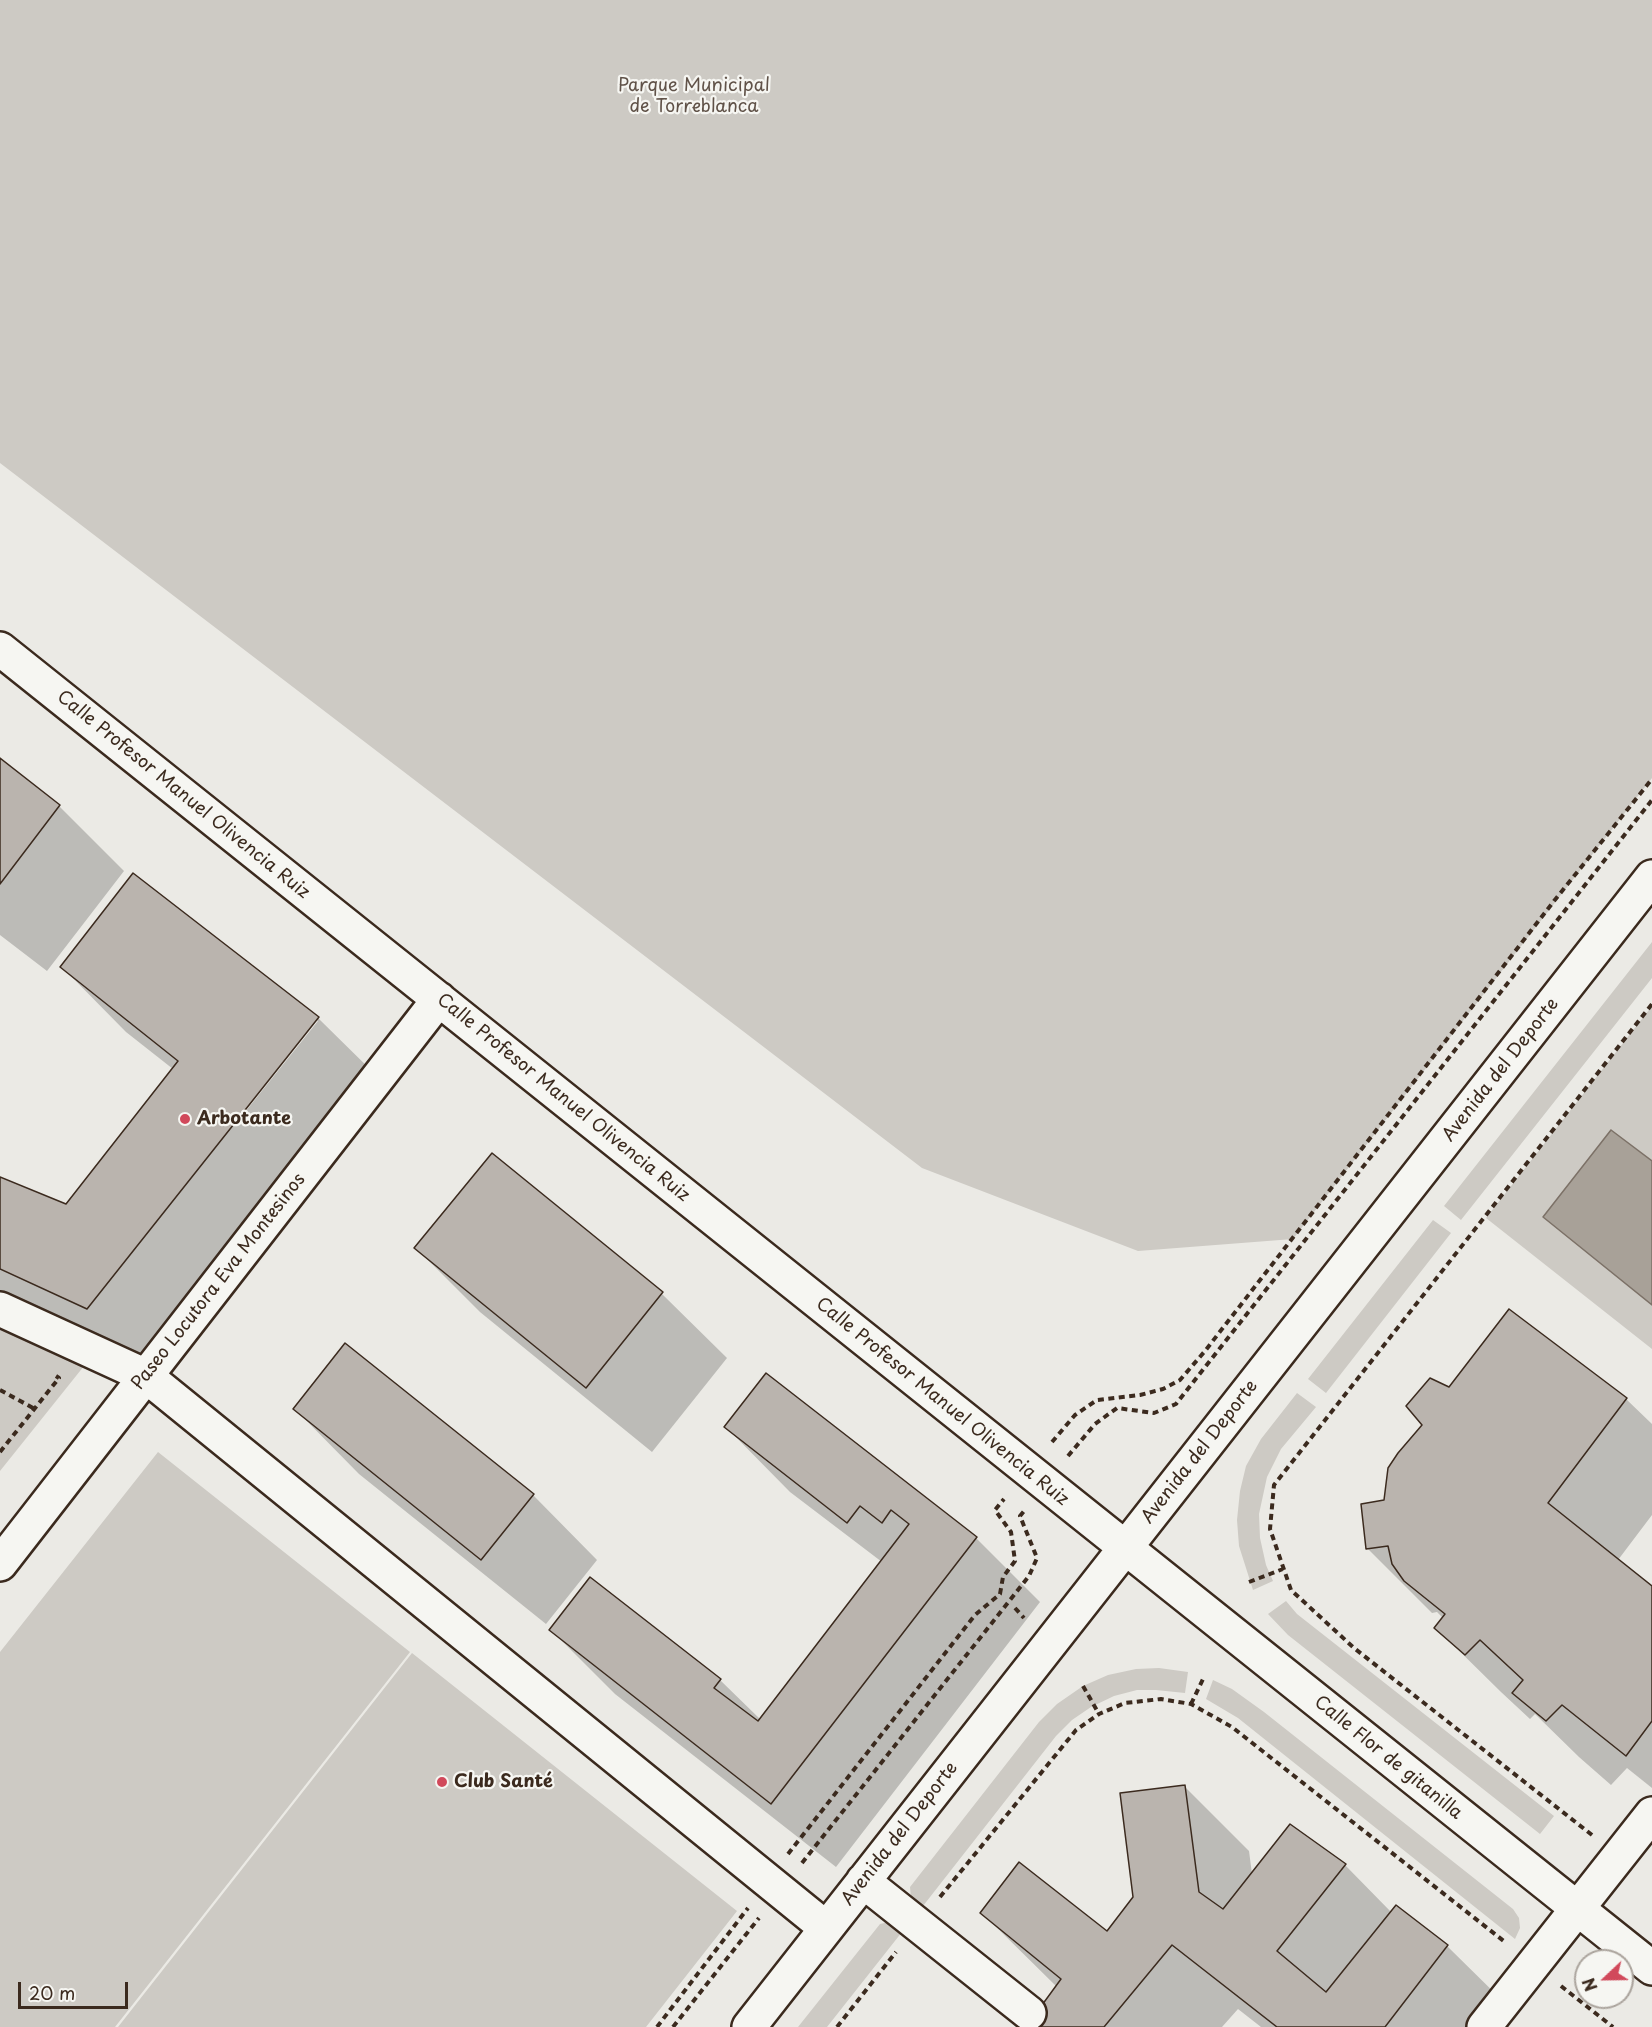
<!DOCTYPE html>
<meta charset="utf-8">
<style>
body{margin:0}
#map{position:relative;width:1652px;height:2027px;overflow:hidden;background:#ebeae5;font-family:"Playpen Sans",sans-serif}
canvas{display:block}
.north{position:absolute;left:1574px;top:1949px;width:60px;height:60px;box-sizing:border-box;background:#f6f6f2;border:2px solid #aba49d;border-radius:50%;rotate:248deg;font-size:16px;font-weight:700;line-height:24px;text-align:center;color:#3b2a1e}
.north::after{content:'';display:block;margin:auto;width:21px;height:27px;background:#d1495b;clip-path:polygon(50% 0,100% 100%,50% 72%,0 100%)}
.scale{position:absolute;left:18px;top:1982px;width:110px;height:27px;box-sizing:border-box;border:3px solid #3b2a1e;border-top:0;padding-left:8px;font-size:18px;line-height:21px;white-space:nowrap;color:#3b2a1e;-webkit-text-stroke:4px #f6f6f2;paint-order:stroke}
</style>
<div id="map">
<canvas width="1652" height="2027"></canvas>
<div class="north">N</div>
<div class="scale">20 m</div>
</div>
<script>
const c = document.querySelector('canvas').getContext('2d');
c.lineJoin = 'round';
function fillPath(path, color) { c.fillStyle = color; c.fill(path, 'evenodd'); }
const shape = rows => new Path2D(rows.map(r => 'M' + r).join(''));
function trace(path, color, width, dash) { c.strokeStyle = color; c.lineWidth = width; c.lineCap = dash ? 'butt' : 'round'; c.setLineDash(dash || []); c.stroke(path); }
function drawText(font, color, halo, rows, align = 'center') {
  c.font = font + ' "Playpen Sans",sans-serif'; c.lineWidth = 4.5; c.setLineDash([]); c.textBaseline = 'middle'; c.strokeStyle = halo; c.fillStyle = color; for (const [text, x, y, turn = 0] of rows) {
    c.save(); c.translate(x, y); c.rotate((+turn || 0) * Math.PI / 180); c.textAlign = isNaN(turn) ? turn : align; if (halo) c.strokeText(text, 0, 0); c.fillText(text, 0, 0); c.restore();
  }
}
const green = shape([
 [0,0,1652,0,1652,778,1293,1239,1138,1251,922,1168,0,463],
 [1652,942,1652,978,1461,1220,1444,1206],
 [1652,1006,1652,1349,1486,1218],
 [1433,1220,1451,1233,1326,1393,1308,1379],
 [0,1328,84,1366,0,1471],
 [1297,1393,1316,1407,1281,1449,1267,1477,1259,1514,1260,1538,1266,1565,1273,1581,1253,1590,1239,1546,1237,1520,1240,1491,1246,1466,1261,1439],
 [158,1452,410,1652,115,2027,0,2027,0,1652],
 [1286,1601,1297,1614,1554,1816,1540,1834,1288,1635,1268,1614],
 [412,1653,737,1911,646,2027,118,2027],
 [1159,1668,1188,1672,1185,1693,1156,1690,1137,1690,1114,1696,1091,1707,1072,1720,1056,1736,923,1906,911,1898,910,1887,1039,1722,1057,1704,1083,1686,1108,1675,1136,1669],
 [1213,1680,1232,1689,1264,1712,1513,1909,1519,1918,1520,1928,1515,1939,1238,1718,1206,1699],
 [889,1922,902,1932,827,2027,798,2027,880,1924]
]);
const water = shape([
 [1611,1130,1652,1161,1652,1305,1543,1217,1611,1130]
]);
const shadow = shape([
 [0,760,59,806,124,871,47,971,0,935],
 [62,967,318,1018,383,1082,152,1373,0,1303,0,1178,66,1206,173,1069,126,1032],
 [315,1019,318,1021,237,1122,235,1120],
 [492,1155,662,1294,727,1358,652,1452,480,1312,416,1248],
 [1509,1311,1626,1399,1652,1424,1652,1515,1618,1560,1652,1587,1652,1788,1627,1768,1611,1785,1579,1757,1535,1714,1530,1719,1501,1692,1436,1628,1443,1618,1437,1612,1432,1613,1367,1548,1385,1502,1424,1425,1449,1389],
 [295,1409,533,1495,597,1560,546,1624,359,1474],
 [726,1427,976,1538,1040,1602,836,1867,615,1694,551,1630,720,1680,761,1720,882,1562,790,1492],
 [1184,1786,1249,1851,1252,1874,1345,1865,1392,1913,1397,1907,1447,1946,1512,2010,1499,2027,1261,2027,1238,2009,1222,2027,1028,2027,1057,1987,982,1913,1108,1933,1135,1898]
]);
const building = shape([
 [0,758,60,805,0,884,0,758],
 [133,873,319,1017,87,1309,0,1269,0,1177,66,1204,178,1061,60,967,133,873],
 [492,1153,663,1292,586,1388,414,1248,492,1153],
 [1509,1309,1627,1398,1548,1503,1652,1586,1652,1721,1626,1756,1562,1705,1546,1721,1512,1693,1523,1680,1480,1640,1465,1655,1434,1628,1445,1614,1404,1581,1392,1564,1388,1546,1366,1549,1361,1504,1384,1500,1388,1468,1398,1453,1422,1425,1406,1406,1430,1378,1449,1387,1509,1309],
 [345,1343,534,1494,481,1560,293,1409,345,1343],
 [766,1373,977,1537,771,1804,549,1630,590,1577,721,1679,714,1688,758,1721,909,1524,891,1510,882,1523,860,1506,847,1523,724,1427,766,1373],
 [1185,1785,1199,1892,1223,1909,1290,1824,1346,1864,1277,1951,1326,1992,1396,1905,1448,1945,1385,2027,1277,2027,1172,1945,1104,2027,1026,2027,1061,1979,980,1913,1019,1862,1107,1931,1133,1897,1120,1793,1185,1785]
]);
const path = shape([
 [0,1390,35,1409],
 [1052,1442,1075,1415,1097,1400,1140,1395,1163,1389,1180,1380,1205,1351,1554,901,1652,779],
 [0,1452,59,1378,56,1376],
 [1068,1456,1095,1424,1117,1408,1154,1413,1176,1404,1652,800],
 [1249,1582,1283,1569],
 [1015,1608,1024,1618],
 [1083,1686,1099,1714],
 [1191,1704,1204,1677],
 [1592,1835,1354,1648,1291,1590,1270,1529,1274,1485,1652,1004],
 [788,1854,975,1615,1000,1594,1003,1577,1015,1561,1011,1532,995,1510,1004,1499],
 [802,1863,1029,1576,1037,1558,1020,1516,1024,1511],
 [940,1897,1076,1730,1099,1714,1125,1703,1161,1699,1191,1704,1232,1727,1505,1942],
 [1561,1986,1613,2027],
 [657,2027,748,1908],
 [673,2027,759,1918],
 [837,2027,896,1952]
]);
const minor = shape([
 [0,649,1652,1968],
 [0,1309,146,1376,826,1928],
 [0,1564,439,999],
 [863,1881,1029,2013],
 [749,2027,1652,877],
 [1484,2027,1652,1814]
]);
const markers = [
 [185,1119,6,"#d1495b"],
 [442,1782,6,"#d1495b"]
];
const parkNames = [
 ["Parque Municipal",694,86],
 ["de Torreblanca",694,107]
];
const streetNames = [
 ["Calle Profesor Manuel Olivencia Ruiz",183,795,39],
 ["Avenida del Deporte",1501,1070,-52],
 ["Calle Profesor Manuel Olivencia Ruiz",563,1098,39],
 ["Paseo Locutora Eva Montesinos",219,1282,-52],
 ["Calle Profesor Manuel Olivencia Ruiz",942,1402,39],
 ["Avenida del Deporte",1200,1452,-52],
 ["Calle Flor de gitanilla",1388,1758,39],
 ["Avenida del Deporte",900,1834,-52]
];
const poiNames = [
 ["Arbotante",197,1119],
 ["Club Santé",454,1782]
];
fillPath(green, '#cdcac4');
fillPath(water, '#a8a198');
trace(water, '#7c7167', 1.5);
fillPath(shadow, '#0003');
fillPath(building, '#bab4ae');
trace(building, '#3b2a1e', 1.5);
trace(minor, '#3b2a1e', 38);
trace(path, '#3b2a1e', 4, [6, 4.5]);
trace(minor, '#f6f6f2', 33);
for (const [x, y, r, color] of markers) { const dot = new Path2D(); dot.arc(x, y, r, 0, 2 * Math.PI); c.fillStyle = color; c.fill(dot); trace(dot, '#f6f6f2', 2); }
drawText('18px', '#605248', '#f6f6f2', parkNames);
drawText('18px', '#3b2a1e', '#f6f6f2', streetNames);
drawText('bold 18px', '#3b2a1e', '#f6f6f2', poiNames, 'left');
</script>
